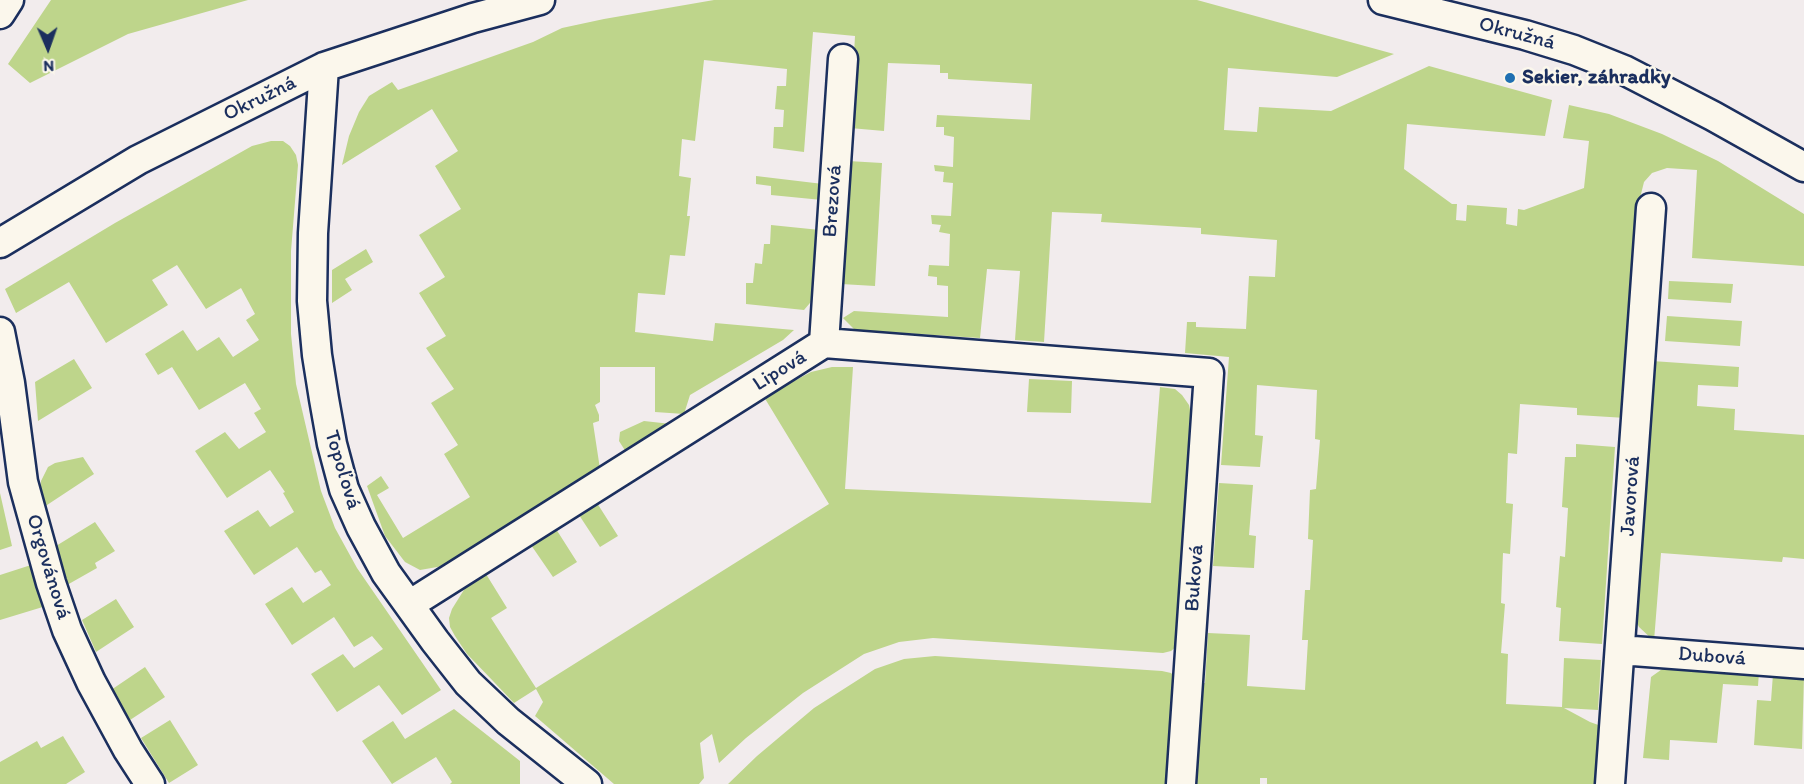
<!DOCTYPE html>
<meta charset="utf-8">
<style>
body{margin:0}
#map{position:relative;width:1804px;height:784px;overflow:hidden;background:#f2eced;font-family:Itim,sans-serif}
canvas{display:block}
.north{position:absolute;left:18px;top:18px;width:60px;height:60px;-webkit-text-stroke:4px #fbf7ec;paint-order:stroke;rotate:178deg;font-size:16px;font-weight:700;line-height:24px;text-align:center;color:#1b2f5e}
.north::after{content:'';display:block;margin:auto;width:21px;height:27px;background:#1b2f5e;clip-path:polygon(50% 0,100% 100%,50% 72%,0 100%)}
</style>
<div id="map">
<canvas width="1804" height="784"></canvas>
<div class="north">N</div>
</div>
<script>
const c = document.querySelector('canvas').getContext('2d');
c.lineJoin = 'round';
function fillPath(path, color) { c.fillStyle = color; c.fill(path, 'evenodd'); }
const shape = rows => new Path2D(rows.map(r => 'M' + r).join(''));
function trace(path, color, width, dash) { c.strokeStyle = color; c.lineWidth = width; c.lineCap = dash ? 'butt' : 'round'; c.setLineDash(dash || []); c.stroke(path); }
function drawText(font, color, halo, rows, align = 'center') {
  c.font = font + ' Itim,sans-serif'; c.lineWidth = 5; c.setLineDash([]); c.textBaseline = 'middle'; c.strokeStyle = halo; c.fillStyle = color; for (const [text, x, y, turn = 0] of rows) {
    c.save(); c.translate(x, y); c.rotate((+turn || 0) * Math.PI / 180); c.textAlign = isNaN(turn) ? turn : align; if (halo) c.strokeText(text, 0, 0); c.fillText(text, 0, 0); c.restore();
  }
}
const green = shape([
 [51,0,248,0,128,34,30,83,8,64],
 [714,0,1197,0,1394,54,1337,77,1228,68,1224,130,1257,132,1259,107,1331,111,1429,66,1552,100,1545,136,1407,124,1404,169,1452,204,1457,204,1456,220,1466,221,1467,205,1507,208,1506,224,1517,226,1518,209,1524,210,1584,188,1589,141,1563,138,1569,105,1609,114,1662,134,1718,161,1804,214,1804,266,1692,258,1697,170,1667,168,1652,173,1644,182,1640,198,1626,418,1577,415,1577,408,1520,404,1517,454,1508,453,1506,503,1513,504,1510,554,1503,553,1501,603,1505,604,1501,653,1508,654,1506,704,1562,707,1564,658,1601,660,1598,710,1564,708,1590,722,1604,727,1600,784,1267,784,1267,778,1260,778,1260,784,1191,784,1198,683,1205,683,1208,633,1250,635,1247,686,1305,690,1308,640,1302,640,1305,590,1310,590,1313,540,1308,539,1310,490,1316,489,1320,440,1315,439,1317,390,1257,385,1255,435,1263,436,1260,467,1221,465,1229,357,1185,353,1187,322,1196,322,1196,327,1246,329,1249,276,1275,277,1277,240,1201,234,1201,228,1101,222,1102,214,1052,212,1044,342,1015,340,1020,271,987,269,980,338,855,330,843,318,854,311,948,317,948,286,937,285,937,277,928,276,929,265,949,266,950,234,939,232,941,225,932,224,931,215,951,216,953,183,943,182,944,172,935,171,934,165,953,167,954,137,944,135,944,127,936,127,937,115,1030,120,1032,84,948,79,948,73,940,73,940,65,888,63,884,131,850,128,855,36,813,32,804,152,773,148,774,127,783,127,784,110,775,109,777,86,786,86,787,69,704,60,695,141,682,139,679,176,691,178,687,216,690,216,685,256,670,255,665,295,638,293,635,332,713,341,715,323,794,330,783,340,690,395,684,414,655,412,655,367,600,367,600,402,595,405,599,415,599,421,593,423,600,469,443,566,420,570,405,562,385,536,367,486,381,476,389,488,377,495,403,538,470,497,444,454,458,445,431,403,454,389,426,348,446,336,419,293,445,277,419,235,461,209,435,166,458,151,432,109,342,165,349,136,359,112,369,96,392,82,398,90,533,42,562,28,604,19],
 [271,141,283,141,290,146,296,155,298,165,291,251,291,334,296,384,321,491,335,528,357,568,441,690,402,715,379,685,337,712,311,674,343,654,354,668,383,649,372,636,354,647,334,617,292,645,265,604,292,587,303,603,331,585,321,570,315,573,297,547,254,575,224,531,258,510,270,527,294,512,283,493,285,492,270,470,227,498,195,451,225,432,239,449,266,432,254,413,261,409,245,383,199,410,172,367,158,375,145,354,183,330,197,351,219,337,233,357,259,340,246,320,255,314,241,288,206,309,177,265,152,280,168,305,106,343,69,282,16,313,5,289,115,223,252,146],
 [848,161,882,163,875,286,841,284],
 [756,176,823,184,822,200,771,195,771,186,756,184],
 [771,225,820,230,815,297,804,310,746,304,746,283,753,283,755,263,762,264,764,244,770,244],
 [366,249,373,262,345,279,352,290,332,303,332,270],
 [1669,281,1733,284,1731,303,1668,299],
 [1667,316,1742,321,1740,346,1665,341],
 [74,359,92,388,38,421,35,382],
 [1652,361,1739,367,1738,387,1698,385,1697,406,1735,409,1734,430,1804,435,1804,559,1783,557,1782,562,1661,553,1654,641,1639,627,1635,619],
 [832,367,853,367,845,489,1151,503,1160,387,1175,389,1182,395,1189,405,1193,423,1177,646,1171,651,1163,653,933,638,899,642,864,654,803,693,746,738,719,763,712,734,700,743,704,778,699,784,614,784,535,716,543,702,536,689,514,703,493,681,467,654,455,636,450,627,449,618,452,609,467,585,486,574,507,608,491,618,536,688,829,504,764,397,811,372],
 [1029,379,1072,381,1071,413,1027,412],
 [644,421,671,424,626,452,619,441,620,432],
 [1576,444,1615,447,1602,644,1559,641,1561,608,1556,607,1560,556,1565,557,1568,508,1562,507,1565,457,1576,457],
 [83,457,94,474,44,507,40,495,41,481,48,467,55,463],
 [1219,483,1253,485,1249,535,1256,536,1254,568,1213,566],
 [0,493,12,546,0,550],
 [597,503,618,536,600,547,579,515],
 [95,522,115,551,95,563,97,568,67,585,56,546],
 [556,529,577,562,553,577,531,545],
 [31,565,46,606,0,620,0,575],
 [116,599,134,627,96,652,82,620],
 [935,656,1162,671,1171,673,1176,678,1170,784,728,784,757,756,814,708,875,669,904,659],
 [145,667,165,697,130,720,111,690],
 [1665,667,1759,672,1758,686,1723,684,1717,743,1670,740,1669,760,1643,758,1651,677],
 [1773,674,1804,676,1802,749,1754,745,1757,700,1771,701],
 [454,709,520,761,520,784,450,784,452,782,436,757,392,784,362,741,393,721,405,739],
 [170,720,198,765,169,783,141,738],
 [63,736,85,772,66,784,0,784,0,762,37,741,41,748]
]);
const minor = shape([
 [1383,0,1525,35,1574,50,1624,70,1713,116,1804,167],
 [0,14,9,0],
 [324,67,313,233,312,301,317,355,324,399,332,444,344,489,361,527,386,573,435,641,468,683,508,721,587,784],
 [0,243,138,160,324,67,473,18,540,0],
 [0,332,10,383,23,482,51,583,67,630,91,682,128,750,150,784],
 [824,343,843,59],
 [409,605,824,343,1209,373,1181,784],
 [1620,650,1804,664],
 [1610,784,1651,208]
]);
const markers = [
 [1510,78,6,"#1f6fb2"]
];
const streetNames = [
 ["Okružná",1517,34,15],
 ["Okružná",260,99,-26],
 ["Brezová",833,201,-86],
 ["Lipová",780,371,-32],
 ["Topoľová",342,470,73],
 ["Javorová",1631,496,-86],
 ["Orgovánová",48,567,73],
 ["Buková",1195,578,-86],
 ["Dubová",1712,657,4]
];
const poiNames = [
 ["Sekier, záhradky",1522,78]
];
fillPath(green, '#bed58b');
trace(minor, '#1b2f5e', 33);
trace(minor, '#fbf7ec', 28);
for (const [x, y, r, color] of markers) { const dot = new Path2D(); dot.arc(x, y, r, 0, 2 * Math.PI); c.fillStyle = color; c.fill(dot); trace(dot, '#fbf7ec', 2); }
drawText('21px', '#1b2f5e', '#fbf7ec', streetNames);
drawText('bold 21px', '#1b2f5e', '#fbf7ec', poiNames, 'left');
</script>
